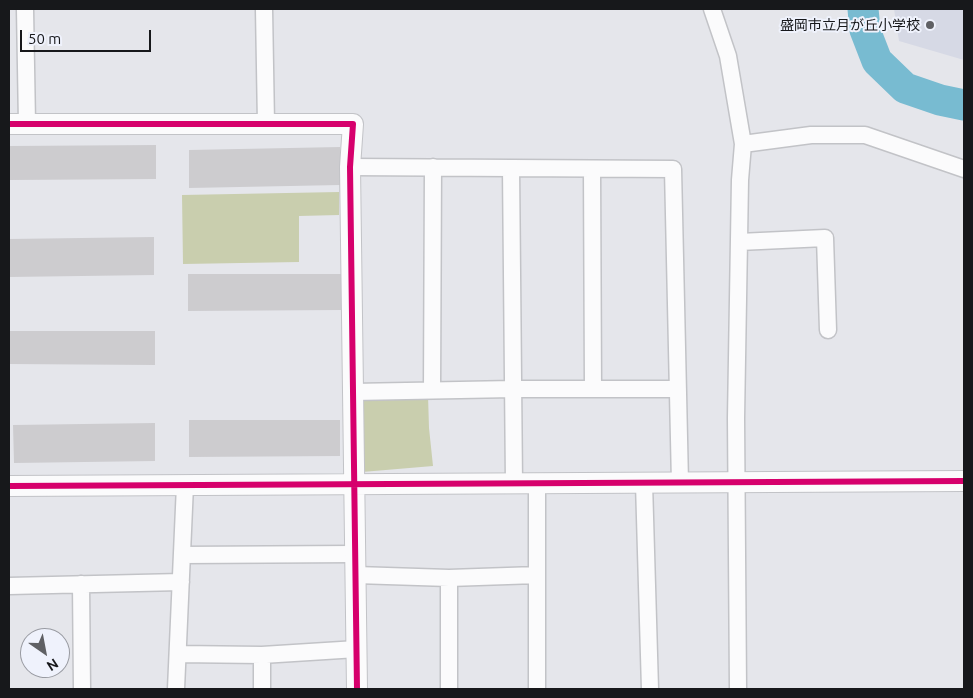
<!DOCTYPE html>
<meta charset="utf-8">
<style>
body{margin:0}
#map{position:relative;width:973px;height:698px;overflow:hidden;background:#e5e6eb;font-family:Ubuntu,sans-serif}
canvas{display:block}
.frame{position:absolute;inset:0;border:10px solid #17181b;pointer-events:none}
.north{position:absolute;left:20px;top:628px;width:50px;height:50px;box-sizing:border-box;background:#eff2fc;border:1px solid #999ba2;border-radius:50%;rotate:147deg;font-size:14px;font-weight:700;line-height:20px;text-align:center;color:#17181b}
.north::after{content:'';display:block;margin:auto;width:18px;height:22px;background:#5f6064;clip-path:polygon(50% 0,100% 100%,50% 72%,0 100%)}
.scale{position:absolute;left:20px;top:30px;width:131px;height:22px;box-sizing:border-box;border:2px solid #17181b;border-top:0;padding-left:6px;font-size:15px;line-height:18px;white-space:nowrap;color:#17181b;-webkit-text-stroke:4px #eff2fc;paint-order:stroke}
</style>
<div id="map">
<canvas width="973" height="698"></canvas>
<div class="frame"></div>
<div class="north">N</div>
<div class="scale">50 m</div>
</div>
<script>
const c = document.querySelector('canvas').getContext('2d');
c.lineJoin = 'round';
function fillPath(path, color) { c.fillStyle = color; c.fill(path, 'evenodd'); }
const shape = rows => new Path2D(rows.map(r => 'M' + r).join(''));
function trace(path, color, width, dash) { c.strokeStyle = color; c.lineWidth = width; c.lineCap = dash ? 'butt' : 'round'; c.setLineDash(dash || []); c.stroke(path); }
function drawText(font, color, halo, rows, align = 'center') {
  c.font = font + ' Ubuntu,"Noto Sans JP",sans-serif'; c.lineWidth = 4; c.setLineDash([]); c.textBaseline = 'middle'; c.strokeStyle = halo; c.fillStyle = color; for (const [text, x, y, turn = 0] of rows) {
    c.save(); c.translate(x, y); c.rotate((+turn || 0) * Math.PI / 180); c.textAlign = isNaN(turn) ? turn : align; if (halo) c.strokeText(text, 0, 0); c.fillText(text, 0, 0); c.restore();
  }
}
const built = shape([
 [894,9,964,9,964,60,899,41]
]);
const green = shape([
 [339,192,339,215,299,216,299,262,183,264,182,195],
 [428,395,429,428,433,466,362,472,358,398]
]);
const river = shape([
 [863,9,865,30,877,61,905,88,940,100,964,105]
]);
const building = shape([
 [156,145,156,179,10,180,10,146],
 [340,147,340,185,189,188,189,150],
 [154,237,154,275,9,277,9,239],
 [188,274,341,274,341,310,188,311],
 [9,331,155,331,155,365,9,364],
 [189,420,340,420,340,456,189,457],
 [155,423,155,461,14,463,13,425]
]);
const minor = shape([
 [25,9,27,124],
 [264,9,266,124],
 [712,9,728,56,743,144,740,180,736,418,738,689],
 [743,144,811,135,865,135,964,169],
 [350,167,673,169,680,483],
 [511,168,514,484],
 [592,169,593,389],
 [739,242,825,238,828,330],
 [432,390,433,167],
 [353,392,513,389,678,389],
 [537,483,537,689],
 [644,483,650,689],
 [182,555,355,554],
 [356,575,449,578,449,689],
 [449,578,537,575],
 [81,584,82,689],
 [9,586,181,582],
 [178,654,262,655,262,689],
 [262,655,357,649],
 [176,689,185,485]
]);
const tertiary = shape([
 [9,124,353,124,350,167,357,689],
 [9,486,964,481]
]);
const cycleway = shape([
 [9,124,353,124,350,167,357,689],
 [9,486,964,481]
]);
const markers = [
 [930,25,5,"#5f6064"]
];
const poiNames = [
 ["盛岡市立月が丘小学校",920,25]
];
fillPath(built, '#d6d9e5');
fillPath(green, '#c9ceae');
trace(river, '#78bbd1', 31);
fillPath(building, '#cdcccf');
trace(minor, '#c2c3c7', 19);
trace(tertiary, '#c2c3c7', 22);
trace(minor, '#fbfbfc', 16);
trace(tertiary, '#fbfbfc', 20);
trace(cycleway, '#d6006c', 6);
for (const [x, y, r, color] of markers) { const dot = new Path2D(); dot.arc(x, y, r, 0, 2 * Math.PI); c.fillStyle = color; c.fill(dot); trace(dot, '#eff2fc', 2); }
drawText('14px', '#17181b', '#eff2fc', poiNames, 'right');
</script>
